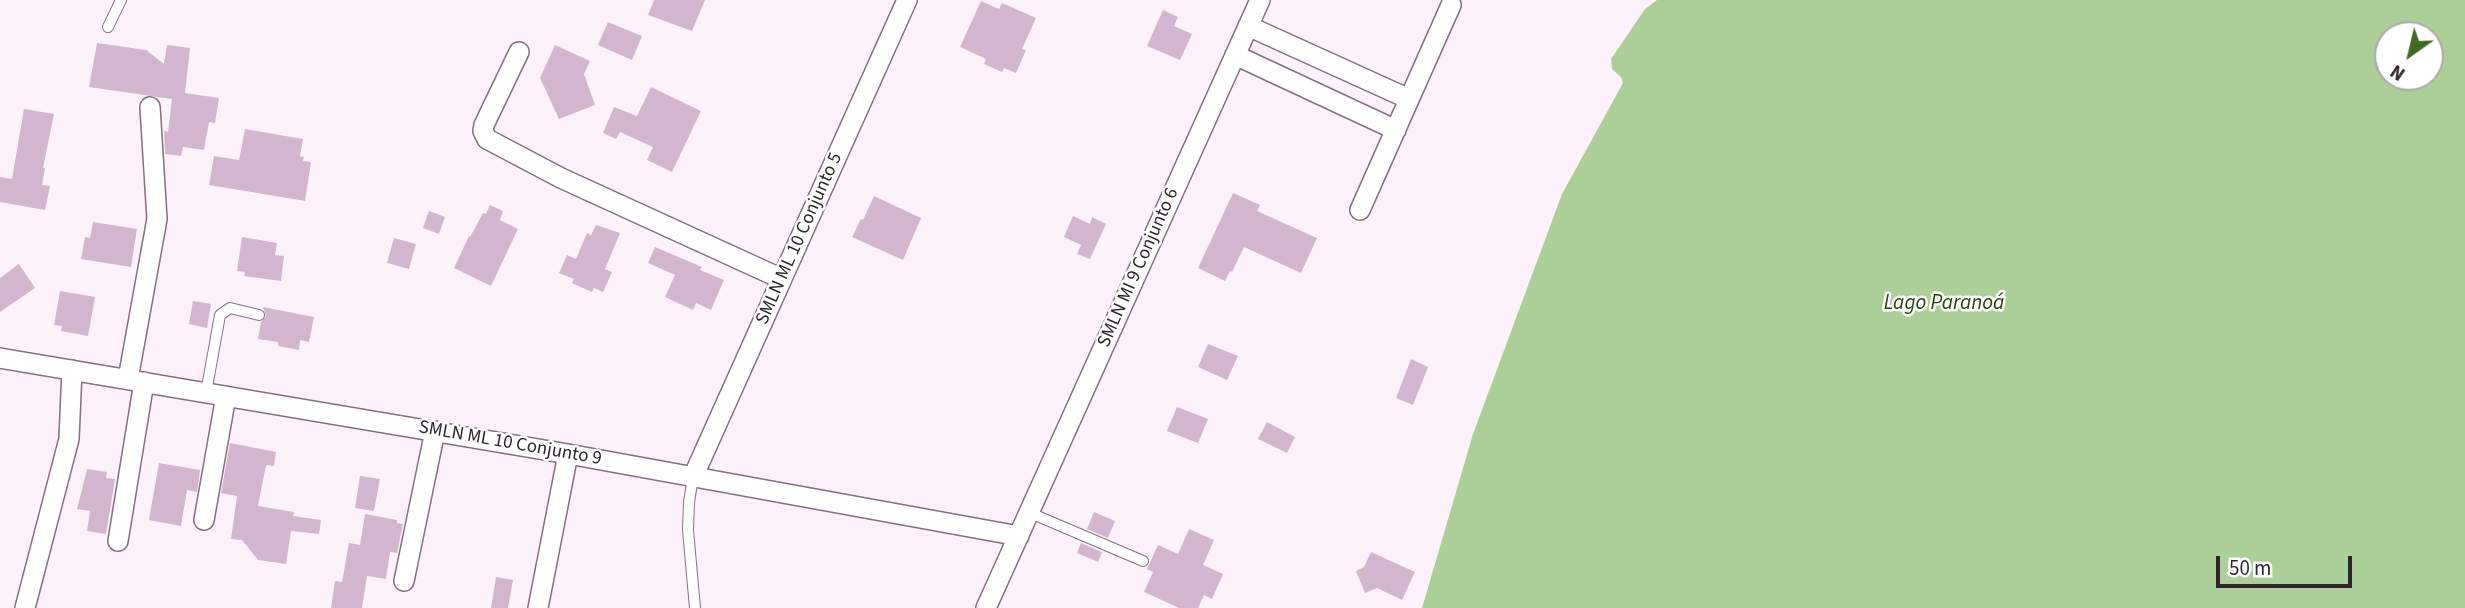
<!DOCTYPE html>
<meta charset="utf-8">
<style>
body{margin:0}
#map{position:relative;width:2465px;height:608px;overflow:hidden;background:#fdf2fb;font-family:"Source Sans 3",sans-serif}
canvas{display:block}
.north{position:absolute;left:2374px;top:21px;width:70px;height:70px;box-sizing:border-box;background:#fff;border:2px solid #aca7ab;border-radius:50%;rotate:214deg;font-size:19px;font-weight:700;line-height:28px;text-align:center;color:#2f242d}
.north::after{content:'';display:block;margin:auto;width:24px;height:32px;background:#406924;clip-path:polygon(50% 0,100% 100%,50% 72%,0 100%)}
.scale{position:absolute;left:2216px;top:556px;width:136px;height:32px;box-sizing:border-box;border:4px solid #2f242d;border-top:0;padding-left:9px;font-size:21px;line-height:24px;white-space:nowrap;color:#2f242d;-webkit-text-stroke:5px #fff;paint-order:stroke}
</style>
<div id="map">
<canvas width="2465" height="608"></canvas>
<div class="north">N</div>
<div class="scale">50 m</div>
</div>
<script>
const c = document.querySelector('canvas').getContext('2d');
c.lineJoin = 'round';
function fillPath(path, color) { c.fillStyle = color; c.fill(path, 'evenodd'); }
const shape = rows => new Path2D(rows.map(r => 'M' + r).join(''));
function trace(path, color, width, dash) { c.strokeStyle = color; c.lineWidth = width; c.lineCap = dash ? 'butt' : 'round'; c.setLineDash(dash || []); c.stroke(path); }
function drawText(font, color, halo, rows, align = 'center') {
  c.font = font + ' "Source Sans 3",sans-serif'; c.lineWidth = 5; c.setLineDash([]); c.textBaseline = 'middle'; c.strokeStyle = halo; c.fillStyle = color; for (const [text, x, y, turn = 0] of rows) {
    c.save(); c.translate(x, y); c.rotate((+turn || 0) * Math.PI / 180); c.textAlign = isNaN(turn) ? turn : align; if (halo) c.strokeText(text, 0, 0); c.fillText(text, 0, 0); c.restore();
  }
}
const water = shape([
 [1657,0,2465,0,2465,608,1422,608,1473,434,1562,194,1623,83,1621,77,1612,69,1611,59,1645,9],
 [2388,35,2430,35,2430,77,2388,77]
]);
const building = shape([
 [654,0,705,0,692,31,648,15],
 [981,1,999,9,1002,3,1036,18,1022,49,1026,50,1016,73,1004,68,1002,72,984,64,986,59,960,47],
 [1163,10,1178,17,1174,26,1192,34,1180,60,1147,46],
 [608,22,642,36,632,60,598,45],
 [97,43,146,50,164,64,167,45,190,48,185,93,219,98,215,123,209,122,204,150,183,147,181,156,165,154,164,131,168,132,172,99,89,87],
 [555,45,590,61,584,74,595,105,559,119,540,78],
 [651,87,701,111,672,172,647,160,653,147,620,132,616,139,603,133,614,107,637,116],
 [24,109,54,114,43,168,45,168,42,185,50,186,45,210,0,202,0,177,12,179],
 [245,129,303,139,300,156,304,157,303,161,311,162,305,201,209,185,214,156,239,160],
 [1233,193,1260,205,1257,211,1317,238,1301,273,1244,247,1232,272,1230,271,1225,281,1198,268],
 [874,196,921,218,903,260,852,237,861,219,863,220],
 [490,205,503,211,500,220,518,229,491,286,454,268,469,236,470,237,483,213,486,214],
 [429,211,445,217,439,234,423,228],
 [1073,216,1090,224,1092,217,1106,224,1090,259,1077,254,1081,245,1064,237],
 [93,222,137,229,131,267,81,259,85,237,90,238],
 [596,225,620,233,605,269,612,272,603,292,594,288,592,292,572,283,574,279,559,273,567,255,576,259,587,233,591,235],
 [242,237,277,243,275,255,284,256,281,281,244,276,245,272,237,271],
 [394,238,416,244,409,269,387,263],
 [655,247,702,267,700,270,724,280,711,310,696,303,693,310,665,297,675,275,648,263],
 [19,264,35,288,0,312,0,278],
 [60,291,95,297,88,336,61,331,62,326,54,325],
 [193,301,211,304,207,328,189,324],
 [263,307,314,317,309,342,300,340,299,350,278,346,278,342,258,339,261,322,266,316],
 [1208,344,1238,356,1227,380,1198,367],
 [1411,359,1428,367,1413,405,1396,398],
 [1177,407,1208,419,1198,443,1167,431],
 [1267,422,1295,437,1287,453,1258,439],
 [230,443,276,452,274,466,266,465,258,506,294,512,293,516,321,520,319,534,291,531,286,564,258,560,242,540,231,539,237,496,221,493],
 [159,463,200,470,197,492,187,490,181,526,149,520],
 [87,469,107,472,106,478,115,479,106,534,87,531,90,511,77,509],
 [360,476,380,479,374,511,355,508],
 [1094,512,1115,521,1108,538,1087,529],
 [365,514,397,520,397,523,403,524,397,553,390,552,386,579,367,576,362,608,331,608,335,581,342,582,349,543,360,545],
 [1189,529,1214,540,1203,565,1223,574,1212,599,1204,595,1198,608,1179,608,1144,592,1153,572,1147,569,1158,545,1178,554],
 [1081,543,1102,552,1098,562,1077,553],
 [1371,552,1415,572,1402,600,1377,588,1365,593,1356,571,1364,567],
 [496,577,513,580,508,608,491,608]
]);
const lane = shape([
 [108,27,121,0],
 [206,393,220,315,230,308,259,315],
 [693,477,689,502,688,530,695,608],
 [1028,512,1143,561]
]);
const street = shape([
 [1248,26,1409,99],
 [519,52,484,125,483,131,487,139,561,178,782,279],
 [1235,55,1396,130],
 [1360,210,1451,5],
 [0,358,568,454,1019,536],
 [128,379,157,219,150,107],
 [693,477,907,0],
 [204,520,226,396],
 [118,541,144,382],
 [404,581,435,431],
 [25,608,69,439,72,370],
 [538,608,568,454],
 [986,608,1260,0]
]);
const streetNames = [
 ["SMLN ML 10 Conjunto 5",800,239,-66],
 ["SMLN MI 9 Conjunto 6",1139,268,-66],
 ["SMLN ML 10 Conjunto 9",510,444,10]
];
const waterNames = [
 ["Lago Paranoá",1944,304]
];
fillPath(water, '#accf98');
fillPath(building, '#d1b6cd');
trace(lane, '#866e83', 12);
trace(street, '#866e83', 22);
trace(lane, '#fff', 10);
trace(street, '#fff', 19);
drawText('19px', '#2f242d', '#fff', streetNames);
drawText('italic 21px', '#25450c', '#fff', waterNames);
</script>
